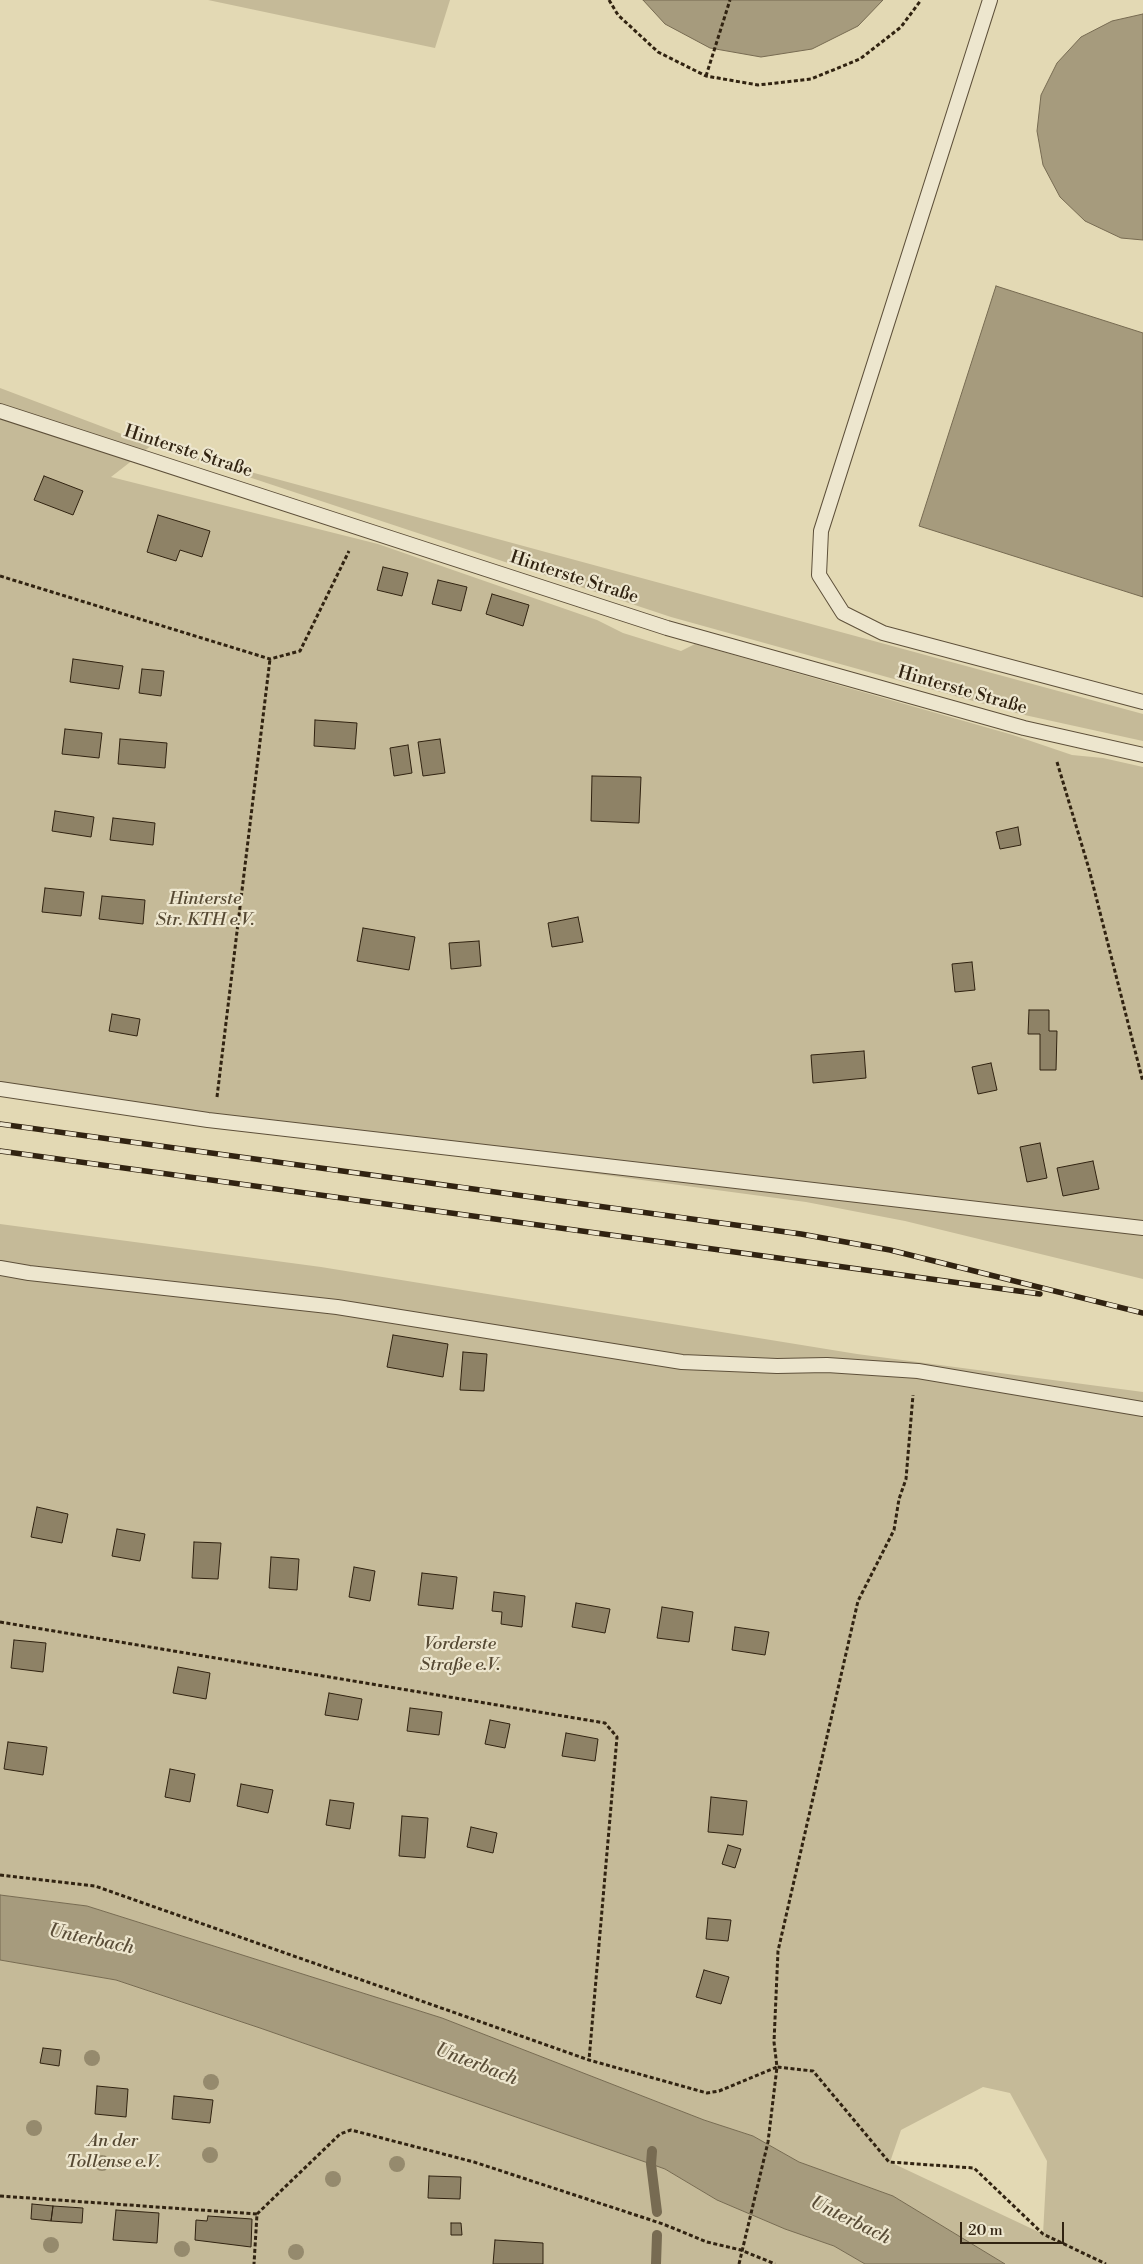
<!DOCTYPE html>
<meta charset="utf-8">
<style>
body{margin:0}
#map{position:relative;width:1143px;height:2264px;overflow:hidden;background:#e3d9b4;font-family:"Libre Bodoni",serif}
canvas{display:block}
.scale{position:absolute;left:960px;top:2222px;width:104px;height:22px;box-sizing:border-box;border:2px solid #312311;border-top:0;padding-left:6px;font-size:15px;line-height:18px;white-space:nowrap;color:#312311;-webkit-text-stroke:4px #ede6ce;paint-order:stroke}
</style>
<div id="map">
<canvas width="1143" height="2264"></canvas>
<div class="scale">20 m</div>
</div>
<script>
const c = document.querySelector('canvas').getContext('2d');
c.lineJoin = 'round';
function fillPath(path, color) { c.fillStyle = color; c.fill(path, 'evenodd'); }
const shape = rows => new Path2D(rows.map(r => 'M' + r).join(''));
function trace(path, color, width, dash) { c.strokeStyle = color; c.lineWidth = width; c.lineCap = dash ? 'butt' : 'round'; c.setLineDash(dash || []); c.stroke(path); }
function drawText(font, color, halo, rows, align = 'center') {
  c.font = font + ' "Libre Bodoni",serif'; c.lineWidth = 4.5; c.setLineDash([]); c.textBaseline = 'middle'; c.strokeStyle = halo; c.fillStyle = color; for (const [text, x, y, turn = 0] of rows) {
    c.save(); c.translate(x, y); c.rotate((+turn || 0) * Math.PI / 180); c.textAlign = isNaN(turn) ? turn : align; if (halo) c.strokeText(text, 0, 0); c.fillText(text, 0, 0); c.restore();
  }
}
const green = shape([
 [208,0,450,0,435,48],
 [0,388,151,445,1143,714,1143,741,1020,714,671,617,152,445,111,477,378,544,597,620,623,633,681,651,695,644,1013,735,1072,755,1103,758,1143,767,1143,1279,905,1221,806,1202,0,1094],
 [232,1122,444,1140,1104,1223],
 [0,1224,321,1267,857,1354,1143,1392,1143,2264,1005,2264,893,2196,799,2162,753,2136,704,2120,442,2018,87,1906,0,1895],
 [983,2087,1010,2093,1047,2161,1043,2234,890,2162,901,2130],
 [0,1960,116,1980,260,2028,651,2164,665,2169,717,2200,785,2229,834,2246,865,2264,0,2264]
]);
const water = shape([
 [643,0,883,0,858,26,812,49,761,57,710,48,665,24,643,0],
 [1143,14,1143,240,1121,238,1085,221,1060,197,1043,165,1037,131,1041,95,1057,63,1081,37,1112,21,1143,14],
 [996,286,1143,333,1143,597,919,526,996,286],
 [0,1895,87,1906,442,2018,704,2120,753,2136,799,2162,893,2196,1005,2264,865,2264,834,2246,785,2229,717,2200,665,2169,651,2164,260,2028,116,1980,0,1960,0,1895]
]);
const stream = shape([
 [652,2151,651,2164,657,2212],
 [656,2264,657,2235]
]);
const building = shape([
 [44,476,83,491,73,515,34,500,44,476],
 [158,515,210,531,202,557,180,550,176,561,147,552,158,515],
 [383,567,408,573,402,596,377,590,383,567],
 [438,580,467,587,461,611,432,604,438,580],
 [492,594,529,605,523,626,486,614,492,594],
 [73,659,123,666,119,689,70,682,73,659],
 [142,669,164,671,161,696,139,693,142,669],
 [315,720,357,723,355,749,314,746,315,720],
 [65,729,102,733,99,758,62,754,65,729],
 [120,739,167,743,165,768,118,764,120,739],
 [440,739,445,773,423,776,418,742,440,739],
 [408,745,412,773,394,776,390,748,408,745],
 [592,776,641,777,639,823,591,821,592,776],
 [55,811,94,817,91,837,52,831,55,811],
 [113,818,155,823,153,845,110,840,113,818],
 [1018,827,1021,845,1000,849,996,832,1018,827],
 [45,888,84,892,81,916,42,912,45,888],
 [102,896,145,900,143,924,99,919,102,896],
 [578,917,583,942,552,947,548,923,578,917],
 [363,928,415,937,409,970,357,961,363,928],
 [479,941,481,966,451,969,449,943,479,941],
 [972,962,975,990,955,992,952,964,972,962],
 [1029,1010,1049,1010,1049,1031,1057,1031,1056,1070,1040,1070,1040,1034,1028,1034,1029,1010],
 [112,1014,140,1019,137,1036,109,1031,112,1014],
 [864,1051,866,1078,813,1083,811,1055,864,1051],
 [991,1063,997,1090,978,1094,972,1067,991,1063],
 [1040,1143,1047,1178,1027,1182,1020,1147,1040,1143],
 [1093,1161,1099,1189,1063,1196,1057,1168,1093,1161],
 [393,1335,448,1344,443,1377,387,1367,393,1335],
 [463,1352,487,1354,484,1391,460,1390,463,1352],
 [37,1507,68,1514,62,1543,31,1537,37,1507],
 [117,1529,145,1534,140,1561,112,1556,117,1529],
 [194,1542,221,1543,218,1579,192,1578,194,1542],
 [271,1557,299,1559,297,1590,269,1588,271,1557],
 [354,1567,375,1571,370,1601,349,1597,354,1567],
 [422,1573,457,1577,453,1609,418,1605,422,1573],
 [494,1592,525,1596,522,1627,501,1624,502,1612,492,1611,494,1592],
 [576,1603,610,1609,605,1633,572,1627,576,1603],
 [662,1607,693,1612,689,1642,657,1638,662,1607],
 [735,1627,769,1632,765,1655,732,1650,735,1627],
 [14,1640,46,1643,43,1672,11,1668,14,1640],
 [178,1667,210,1673,206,1699,173,1693,178,1667],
 [329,1693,362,1699,358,1720,325,1715,329,1693],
 [410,1708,442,1712,439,1735,407,1731,410,1708],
 [490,1720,510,1724,505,1748,485,1744,490,1720],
 [566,1733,598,1739,595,1761,562,1756,566,1733],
 [8,1742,47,1747,43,1775,4,1769,8,1742],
 [170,1769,195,1774,190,1802,165,1797,170,1769],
 [241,1784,273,1790,268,1813,237,1806,241,1784],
 [711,1797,747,1801,743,1835,708,1832,711,1797],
 [330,1800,354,1803,350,1829,326,1825,330,1800],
 [402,1816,428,1818,425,1858,399,1856,402,1816],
 [471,1827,497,1833,493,1853,467,1847,471,1827],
 [728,1845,741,1849,735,1868,722,1864,728,1845],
 [708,1918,731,1920,728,1941,706,1939,708,1918],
 [704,1970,729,1977,721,2004,696,1997,704,1970],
 [43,2048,61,2050,59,2066,40,2063,43,2048],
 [97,2086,128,2089,126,2117,95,2114,97,2086],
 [174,2096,213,2100,210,2123,172,2119,174,2096],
 [429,2176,461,2177,460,2199,428,2198,429,2176],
 [32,2204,53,2206,51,2221,31,2219,32,2204],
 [53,2206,83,2208,82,2223,51,2221,53,2206],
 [116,2210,159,2213,157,2243,113,2240,116,2210],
 [208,2216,252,2219,251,2247,195,2240,196,2220,207,2221,208,2216],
 [451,2223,461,2223,462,2235,451,2235,451,2223],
 [495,2240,543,2243,543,2264,493,2264,495,2240]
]);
const path = shape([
 [609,0,618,15,658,52,706,76,758,85,811,79,860,59,901,27,921,0],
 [706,76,730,0],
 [0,576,270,659,300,651,349,551],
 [1057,762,1089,869,1143,1082],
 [217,1097,270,659],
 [0,1622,605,1723,617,1737,589,2060],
 [0,1875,95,1886,589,2060,707,2093,719,2091,777,2067,774,2042,778,1951,858,1601,894,1530,899,1499,906,1479,913,1395],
 [0,2196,257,2214,254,2264],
 [257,2214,340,2134,351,2130,474,2162,663,2224,707,2242,741,2250,775,2264],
 [739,2264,768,2142,777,2067,813,2071,889,2162,974,2168,1043,2234,1106,2264]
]);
const service = shape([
 [990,0,821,531,819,575,843,613,883,633,1143,702],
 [0,411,667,628,1024,728,1143,755],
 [0,1089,208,1120,1143,1228],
 [0,1268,29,1273,337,1307,682,1362,777,1366,827,1365,918,1371,1143,1409]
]);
const rail = shape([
 [0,1124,801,1234,890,1250,1143,1313],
 [0,1151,1040,1294]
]);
const trees = [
 [92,2058],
 [211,2082],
 [34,2128],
 [210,2155],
 [102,2163],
 [397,2164],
 [333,2179],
 [51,2245],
 [182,2249],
 [296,2252]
];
const streetNames = [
 ["Hinterste Straße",188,452,18],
 ["Hinterste Straße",574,578,18],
 ["Hinterste Straße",962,691,16]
];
const parkNames = [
 ["Hinterste",205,900],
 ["Str. KTH e.V.",205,921],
 ["Vorderste",460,1645],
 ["Straße e.V.",460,1666],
 ["An der",113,2142],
 ["Tollense e.V.",113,2163]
];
const waterNames = [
 ["Unterbach",91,1940,12],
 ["Unterbach",476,2065,21],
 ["Unterbach",850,2221,26]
];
fillPath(green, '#c5ba98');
fillPath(water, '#a69b7d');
trace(water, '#776b52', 1);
trace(stream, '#776b52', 10);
fillPath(building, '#8e8266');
trace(building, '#312311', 1);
trace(service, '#5e503a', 16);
trace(path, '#312311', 3, [4, 2.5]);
trace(service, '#ede6ce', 14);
trace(rail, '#312311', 5.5);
trace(rail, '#ede6ce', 4, [11]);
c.fillStyle = '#958a6d';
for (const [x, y] of trees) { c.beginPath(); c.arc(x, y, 8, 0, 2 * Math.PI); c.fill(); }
drawText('18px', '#312311', '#ede6ce', streetNames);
drawText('italic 18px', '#564933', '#ede6ce', parkNames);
drawText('italic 19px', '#5a4d37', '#ede6ce', waterNames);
</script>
